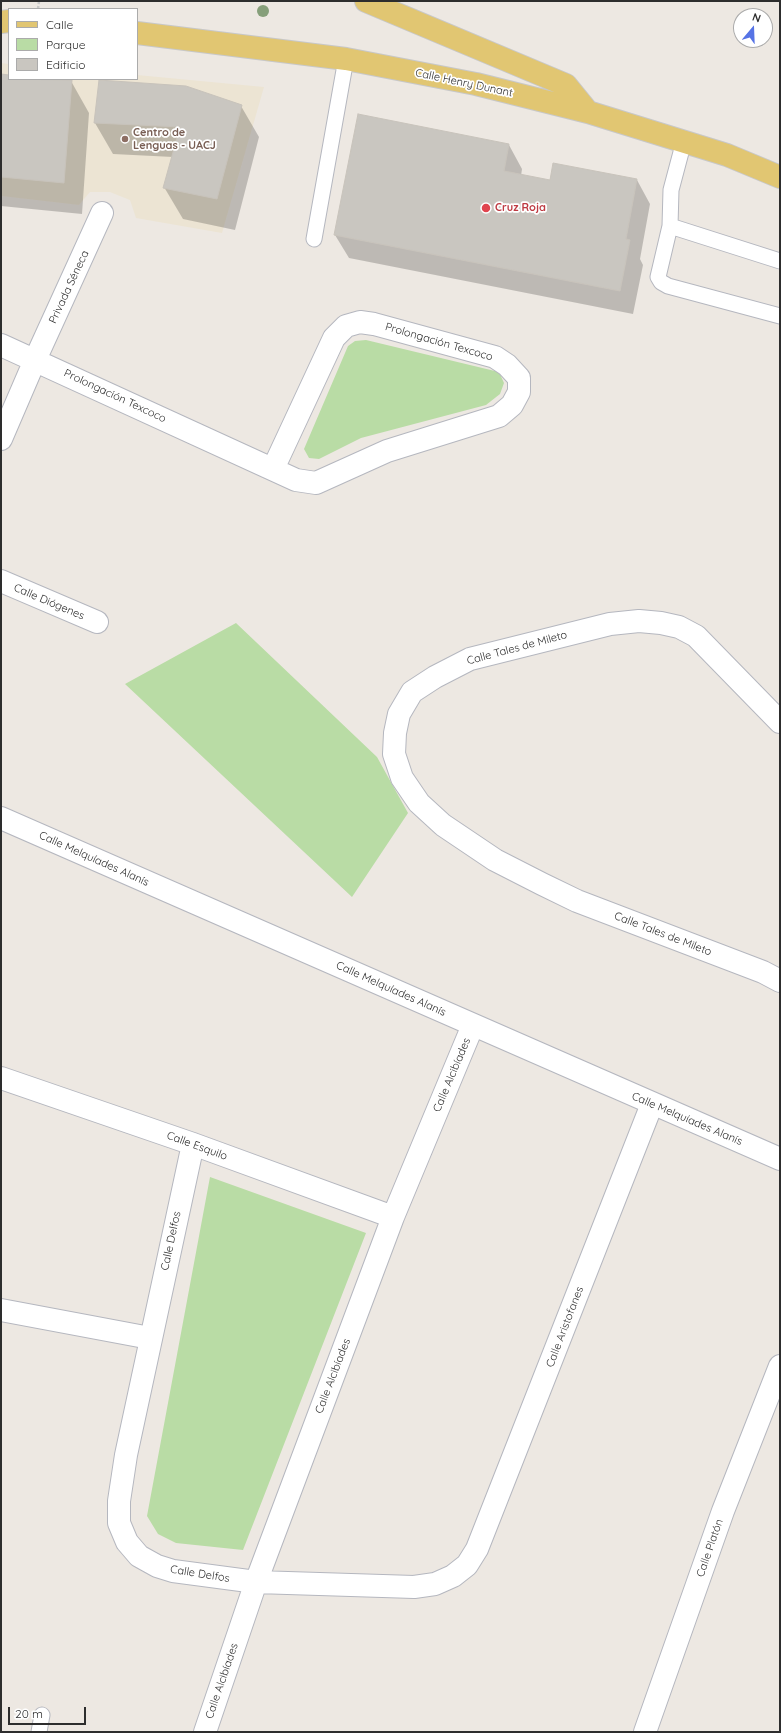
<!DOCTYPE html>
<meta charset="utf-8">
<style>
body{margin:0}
#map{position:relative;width:781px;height:1733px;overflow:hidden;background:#ede8e2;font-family:Quicksand,sans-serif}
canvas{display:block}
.frame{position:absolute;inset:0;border:2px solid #2d2d2d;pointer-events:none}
.legend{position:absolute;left:8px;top:8px;width:130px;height:72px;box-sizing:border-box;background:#fff;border:1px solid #ababab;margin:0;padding:5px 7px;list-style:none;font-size:12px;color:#2d2d2d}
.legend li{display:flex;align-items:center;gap:8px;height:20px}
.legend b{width:20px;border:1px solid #ababab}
.north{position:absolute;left:733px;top:8px;width:40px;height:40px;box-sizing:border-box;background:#fff;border:1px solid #ababab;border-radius:50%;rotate:19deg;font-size:11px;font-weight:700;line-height:16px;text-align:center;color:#2d2d2d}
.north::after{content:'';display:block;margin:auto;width:14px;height:18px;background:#5673e5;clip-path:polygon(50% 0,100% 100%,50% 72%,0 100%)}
.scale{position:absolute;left:8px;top:1707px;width:78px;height:18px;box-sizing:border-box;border:2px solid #2d2d2d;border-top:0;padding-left:5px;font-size:12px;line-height:14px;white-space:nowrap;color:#2d2d2d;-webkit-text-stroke:3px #fff;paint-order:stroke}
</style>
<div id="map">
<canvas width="781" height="1733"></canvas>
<div class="frame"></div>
<ul class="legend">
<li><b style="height:5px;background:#e1c672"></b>Calle</li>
<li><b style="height:11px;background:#b9dca5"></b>Parque</li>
<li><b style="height:11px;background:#c9c6c0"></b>Edificio</li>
</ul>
<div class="north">N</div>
<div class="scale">20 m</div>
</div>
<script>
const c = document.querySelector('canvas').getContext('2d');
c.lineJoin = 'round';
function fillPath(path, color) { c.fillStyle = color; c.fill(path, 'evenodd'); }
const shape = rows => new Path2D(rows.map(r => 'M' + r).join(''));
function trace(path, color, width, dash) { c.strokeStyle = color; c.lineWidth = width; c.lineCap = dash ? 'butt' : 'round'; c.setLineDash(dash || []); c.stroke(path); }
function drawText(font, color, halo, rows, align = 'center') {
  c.font = font + ' Quicksand,sans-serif'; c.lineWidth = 3.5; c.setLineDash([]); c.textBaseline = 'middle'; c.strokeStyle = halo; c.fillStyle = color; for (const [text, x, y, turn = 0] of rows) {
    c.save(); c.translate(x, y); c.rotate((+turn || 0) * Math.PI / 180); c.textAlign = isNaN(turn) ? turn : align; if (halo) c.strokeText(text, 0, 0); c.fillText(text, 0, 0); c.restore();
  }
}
const education = shape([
 [1,63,9,64,9,79,137,79,137,75,264,87,222,233,136,218,130,200,110,192,90,192,79,205,1,196]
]);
const green = shape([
 [366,340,499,372,504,383,500,394,486,405,361,438,319,459,309,458,304,449,348,346,355,341],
 [236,623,377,757,408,813,352,897,125,684],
 [210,1177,366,1233,243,1550,176,1543,158,1534,147,1516]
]);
const shadow = shape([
 [1,75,9,76,9,79,43,79,71,81,89,113,82,214,1,206],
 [241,106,259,137,235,230,183,219,164,187,173,157,113,154,95,123],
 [358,116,509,145,522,169,521,176,550,181,554,164,637,180,650,204,640,259,643,265,633,314,349,258,335,235]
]);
const building = shape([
 [1,74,9,75,9,79,72,80,64,183,1,177,1,74],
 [99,80,186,86,242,105,217,199,163,188,180,127,94,123,99,80],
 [358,114,509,144,504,171,550,180,553,163,637,179,626,239,630,240,620,291,334,235,358,114]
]);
const path = shape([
 [38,9,39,1]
]);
const service = shape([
 [684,141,671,190,670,226,658,277,661,282,668,286,780,316],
 [670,226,780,261],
 [314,239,346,59],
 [39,1732,42,1715]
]);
const minor = shape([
 [1,345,296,480,316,483,387,451,499,416,512,405,519,392,519,378,507,365,495,357,374,324,360,322,346,326,334,338,273,469],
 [1,439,35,360,102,213],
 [1,581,97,622],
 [780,722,696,636,679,627,661,623,639,621,610,624,470,659,435,677,412,692,399,714,395,733,394,754,402,778,419,803,443,825,495,860,542,884,577,901,763,972,780,981],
 [1,818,780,1159],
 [1,1078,193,1144,393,1217],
 [193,1144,126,1455,119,1501,119,1523,127,1542,139,1556,157,1566,173,1571,256,1582,414,1587,435,1584,453,1576,467,1565,477,1549,652,1104],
 [1,1310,150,1338],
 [205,1732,256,1582,393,1217,473,1025],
 [645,1732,723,1511,780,1366]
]);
const primary = shape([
 [366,1,566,85,588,112],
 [1,22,9,21],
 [137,33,346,59,476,84,588,112,727,155,780,177]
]);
const trees = [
 [263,11]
];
const markers = [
 [125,139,4,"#8d6e63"],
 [486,208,5,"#e0444e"]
];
const streetNames = [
 ["Calle Henry Dunant",464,83,12],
 ["Privada Séneca",69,287,-65],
 ["Prolongación Texcoco",439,342,16],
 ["Prolongación Texcoco",115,396,25],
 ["Calle Diógenes",49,602,23],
 ["Calle Tales de Mileto",517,648,-15],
 ["Calle Melquíades Alanís",94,859,24],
 ["Calle Tales de Mileto",663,934,21],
 ["Calle Melquíades Alanís",391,989,24],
 ["Calle Alcibíades",452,1075,-67],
 ["Calle Melquíades Alanís",687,1119,23],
 ["Calle Esquilo",197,1146,20],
 ["Calle Delfos",171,1241,-78],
 ["Calle Aristofanes",565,1327,-69],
 ["Calle Alcibíades",333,1376,-69],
 ["Calle Platón",710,1548,-71],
 ["Calle Delfos",200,1574,9],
 ["Calle Alcibíades",222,1681,-71]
];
const educationNames = [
 ["Centro de",133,133],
 ["Lenguas - UACJ",133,146]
];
const healthNames = [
 ["Cruz Roja",495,208]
];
fillPath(education, '#ece4d3');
fillPath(green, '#b9dca5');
fillPath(shadow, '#0003');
fillPath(building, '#c9c6c0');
trace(building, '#c8c3bb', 1);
trace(service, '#b5b7bf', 17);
trace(minor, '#b5b7bf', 24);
trace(primary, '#c8c8c8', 24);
trace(path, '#c8c8c8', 2.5, [3, 2]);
trace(service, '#fff', 15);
trace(minor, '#fff', 22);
trace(primary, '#e1c672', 22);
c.fillStyle = '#869f7a';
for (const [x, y] of trees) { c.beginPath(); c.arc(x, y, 6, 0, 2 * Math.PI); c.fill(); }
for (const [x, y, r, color] of markers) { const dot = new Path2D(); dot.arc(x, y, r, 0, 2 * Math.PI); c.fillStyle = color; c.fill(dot); trace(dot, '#fff', 1.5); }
drawText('11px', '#2d2d2d', '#fff', streetNames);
drawText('bold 11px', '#785e54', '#fff', educationNames, 'left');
drawText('bold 11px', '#be3a42', '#fff', healthNames, 'left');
</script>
